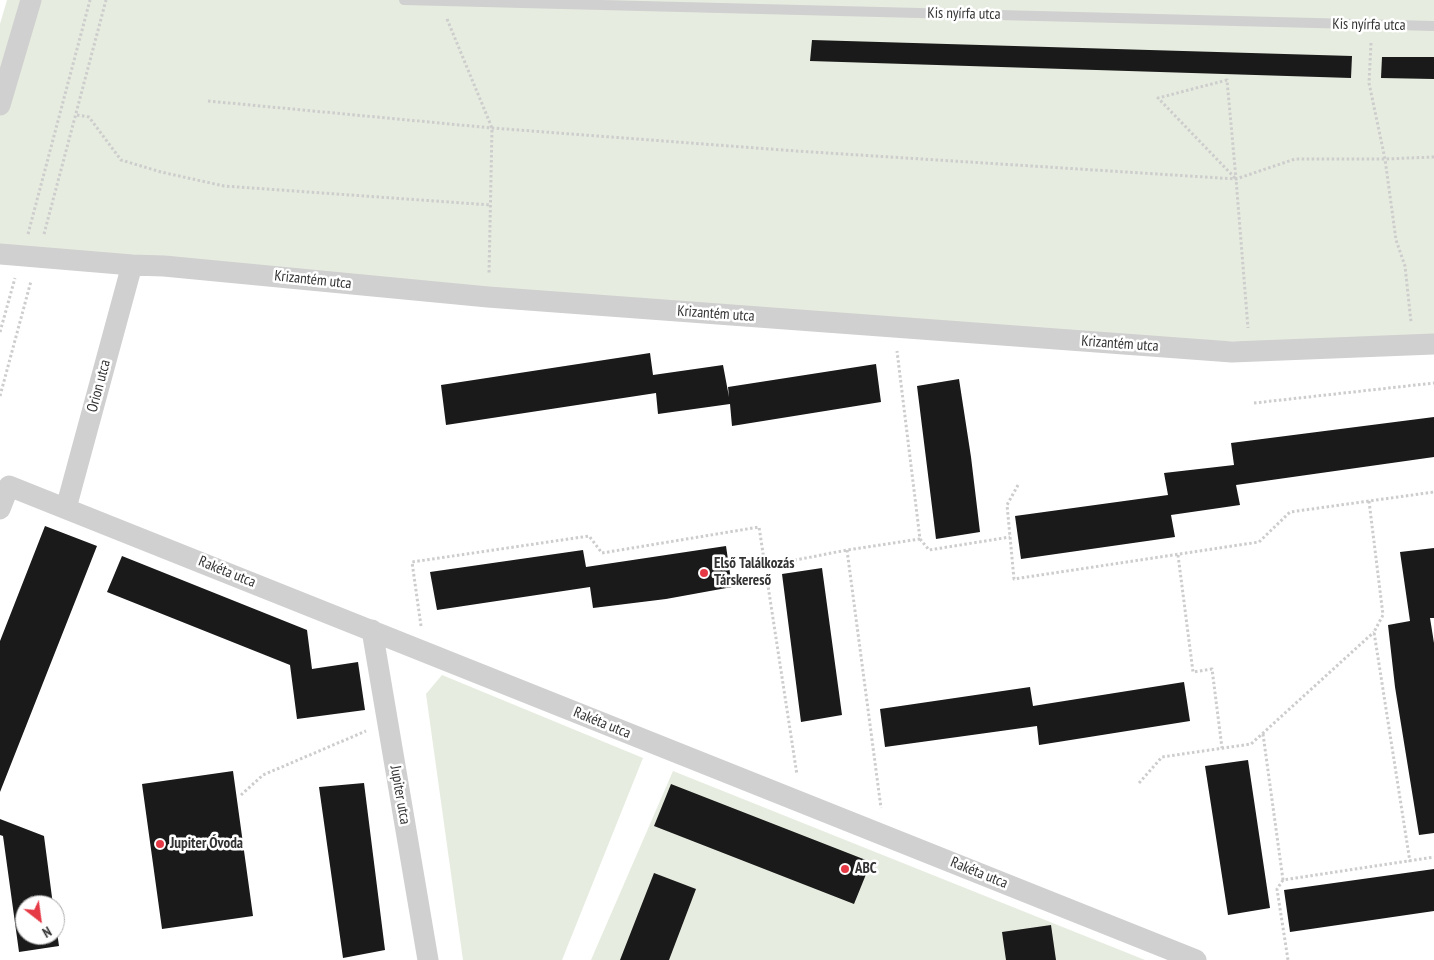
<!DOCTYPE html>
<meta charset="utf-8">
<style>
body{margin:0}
#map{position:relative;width:1434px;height:960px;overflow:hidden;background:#fff;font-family:"PT Sans Narrow",sans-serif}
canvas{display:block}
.north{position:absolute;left:15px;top:895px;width:50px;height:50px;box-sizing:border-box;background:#fff;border:1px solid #adadad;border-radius:50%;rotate:150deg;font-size:14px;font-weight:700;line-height:20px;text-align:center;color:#333}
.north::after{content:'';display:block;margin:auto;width:18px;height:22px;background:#e63946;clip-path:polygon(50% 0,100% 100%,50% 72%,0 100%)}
</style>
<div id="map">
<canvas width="1434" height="960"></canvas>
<div class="north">N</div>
</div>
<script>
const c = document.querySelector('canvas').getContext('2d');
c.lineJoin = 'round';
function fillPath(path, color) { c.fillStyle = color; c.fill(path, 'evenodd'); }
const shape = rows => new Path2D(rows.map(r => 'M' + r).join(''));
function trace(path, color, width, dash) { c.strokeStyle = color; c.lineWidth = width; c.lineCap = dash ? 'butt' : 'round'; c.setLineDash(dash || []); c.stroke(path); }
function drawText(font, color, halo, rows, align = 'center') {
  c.font = font + ' "PT Sans Narrow",sans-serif'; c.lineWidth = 5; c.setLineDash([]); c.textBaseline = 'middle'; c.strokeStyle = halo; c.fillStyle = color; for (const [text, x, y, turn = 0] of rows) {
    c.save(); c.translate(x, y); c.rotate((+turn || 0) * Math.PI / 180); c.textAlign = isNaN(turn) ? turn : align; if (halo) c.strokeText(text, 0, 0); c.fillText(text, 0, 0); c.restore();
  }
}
const green = shape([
 [7,0,1434,0,1434,346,850,333,0,247,0,24],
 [442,675,643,758,562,960,463,960,426,694],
 [673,771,1145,960,591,960]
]);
const building = shape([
 [812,40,1352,56,1351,78,810,61],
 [1382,57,1434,57,1434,79,1381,78],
 [650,353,653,375,723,365,729,397,728,387,876,364,881,402,732,426,730,404,658,414,656,393,446,425,441,385],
 [959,379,971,457,980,532,936,539,917,386],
 [1434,417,1434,457,1236,485,1240,505,1171,515,1175,537,1021,559,1015,516,1168,495,1164,473,1234,465,1231,443],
 [45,526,97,546,0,792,0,641],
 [726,546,732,587,666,599,593,608,590,587,437,610,430,572,583,550,586,567],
 [1434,548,1434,618,1430,618,1434,643,1434,833,1419,835,1395,687,1388,625,1410,621,1400,552],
 [122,556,307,630,312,669,358,662,365,710,297,719,290,665,107,592],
 [822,568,842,715,801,722,782,574],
 [1184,682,1190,721,1039,745,1037,726,885,747,880,709,1030,687,1033,706],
 [1248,760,1270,908,1228,915,1205,766],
 [233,771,253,916,162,929,142,784],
 [364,783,385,950,343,958,319,787],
 [671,784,871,862,854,904,654,826],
 [0,819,44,836,53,905,25,905,25,935,55,935,56,925,59,946,19,952,3,836,0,835],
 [1434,869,1434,911,1290,932,1284,890],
 [654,873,696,889,669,960,620,960],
 [1051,925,1056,960,1006,960,1002,932]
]);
const path = shape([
 [447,19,492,128,489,274],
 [1371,43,1369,83,1385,159,1396,240,1405,266,1411,322],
 [208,101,492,128,796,151,1236,179,1295,159,1385,159,1434,157],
 [77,115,89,117,121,160,161,172,224,186,491,205],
 [1235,178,1158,98,1227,80,1236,179,1248,328],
 [28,234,90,0],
 [44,234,106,0],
 [0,332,15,278],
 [0,396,31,281],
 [1254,403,1434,383],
 [1018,485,1007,505,1014,579,1259,542,1290,512,1434,492],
 [1369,501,1383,615,1374,632,1410,862],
 [920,539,929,550,1010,537],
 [847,550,881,808],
 [1178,555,1193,672,1212,669,1222,748],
 [765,566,847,550,920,539,897,351],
 [421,626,412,562,589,536,602,553,759,527,797,775],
 [1263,734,1283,880,1434,857],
 [1139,783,1162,757,1251,744,1374,632],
 [241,795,263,775,366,731],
 [1283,880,1277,889,1288,960]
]);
const service = shape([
 [404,0,1434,26]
]);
const minor = shape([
 [0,105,31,0],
 [0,254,132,265,164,266,488,297,1232,352,1434,344],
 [66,508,132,265],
 [0,509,9,486,1196,960],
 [372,630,428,960]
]);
const markers = [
 [704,573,5,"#e63946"],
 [160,844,5,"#e63946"],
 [845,869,5,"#e63946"]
];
const streetNames = [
 ["Kis nyírfa utca",964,14,1],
 ["Kis nyírfa utca",1369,25,1],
 ["Krizantém utca",313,280,6],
 ["Krizantém utca",716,314,4],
 ["Krizantém utca",1120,344,4],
 ["Orion utca",99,386,-75],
 ["Rakéta utca",227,572,22],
 ["Rakéta utca",602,723,22],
 ["Jupiter utca",400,795,80],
 ["Rakéta utca",979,873,22]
];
const poiNames = [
 ["Első Találkozás",714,564],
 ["Társkereső",714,581],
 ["Jupiter Óvoda",170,844],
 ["ABC",855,869]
];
fillPath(green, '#e6ecdf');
fillPath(building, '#1a1a1a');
trace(path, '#cdcdcd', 3, [2.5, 2.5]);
trace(service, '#d0d0d0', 10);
trace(minor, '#d0d0d0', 21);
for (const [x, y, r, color] of markers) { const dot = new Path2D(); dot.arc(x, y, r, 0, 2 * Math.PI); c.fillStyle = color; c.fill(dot); trace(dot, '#fff', 2); }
drawText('15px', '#333', '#fff', streetNames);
drawText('bold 15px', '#333', '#fff', poiNames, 'left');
</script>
